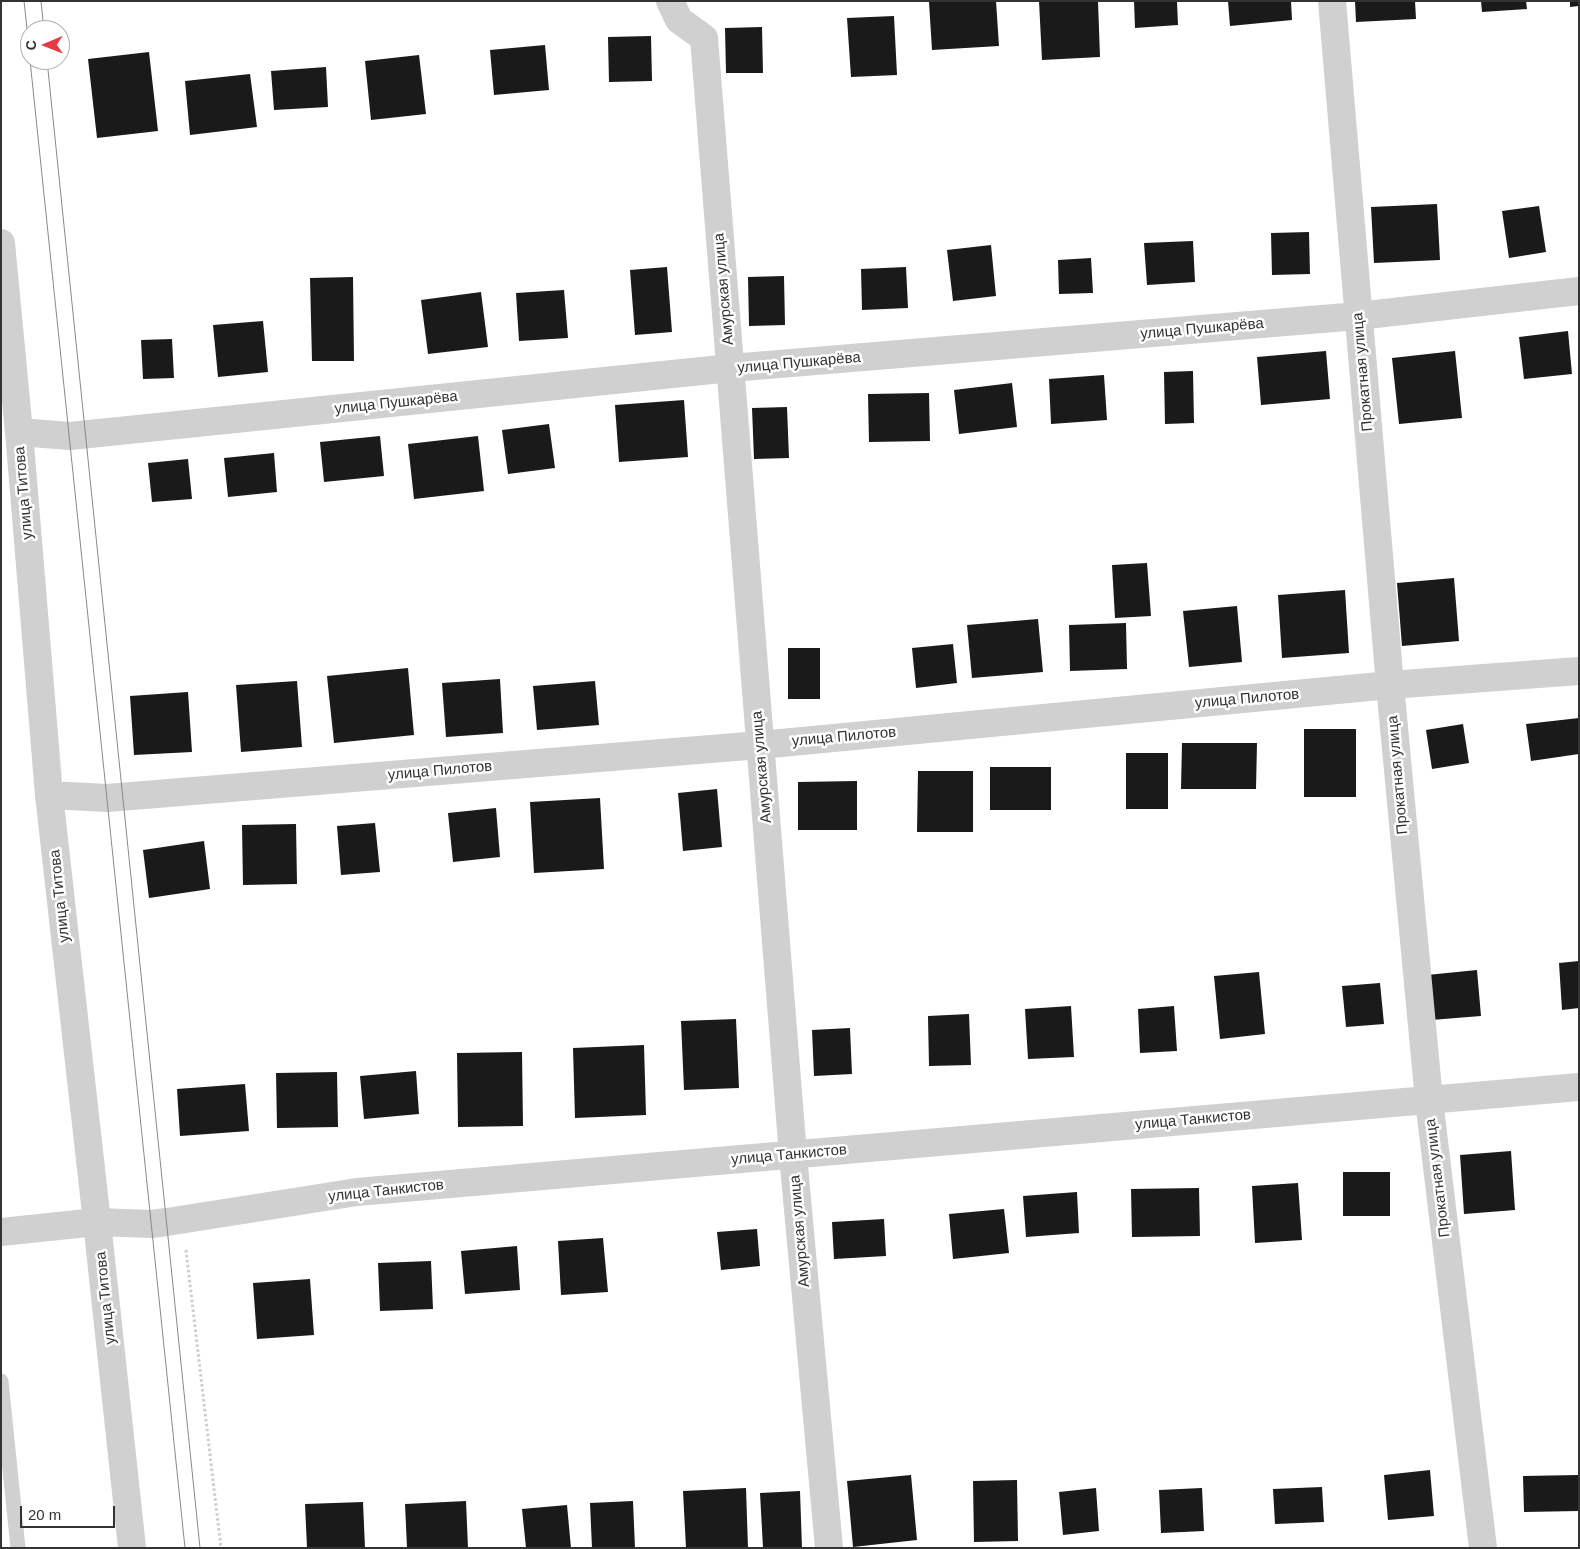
<!DOCTYPE html>
<meta charset="utf-8">
<style>
body{margin:0}
#map{position:relative;width:1580px;height:1549px;overflow:hidden;background:#fff;font-family:Arial,sans-serif}
canvas{display:block}
.frame{position:absolute;inset:0;border:2px solid #333;pointer-events:none}
.north{position:absolute;left:20px;top:20px;width:50px;height:50px;box-sizing:border-box;background:#fff;border:1px solid #adadad;border-radius:50%;rotate:269deg;font-size:14px;font-weight:700;line-height:20px;text-align:center;color:#333}
.north::after{content:'';display:block;margin:auto;width:18px;height:22px;background:#e63946;clip-path:polygon(50% 0,100% 100%,50% 72%,0 100%)}
.scale{position:absolute;left:20px;top:1506px;width:95px;height:22px;box-sizing:border-box;border:2px solid #333;border-top:0;padding-left:6px;font-size:15px;line-height:18px;white-space:nowrap;color:#333;-webkit-text-stroke:4px #fff;paint-order:stroke}
</style>
<div id="map">
<canvas width="1580" height="1549"></canvas>
<div class="frame"></div>
<div class="north">С</div>
<div class="scale">20 m</div>
</div>
<script>
const c = document.querySelector('canvas').getContext('2d');
c.lineJoin = 'round';
function fillPath(path, color) { c.fillStyle = color; c.fill(path, 'evenodd'); }
const shape = rows => new Path2D(rows.map(r => 'M' + r).join(''));
function trace(path, color, width, dash) { c.strokeStyle = color; c.lineWidth = width; c.lineCap = dash ? 'butt' : 'round'; c.setLineDash(dash || []); c.stroke(path); }
function drawText(font, color, halo, rows, align = 'center') {
  c.font = font + ' Arial,sans-serif'; c.lineWidth = 5; c.setLineDash([]); c.textBaseline = 'middle'; c.strokeStyle = halo; c.fillStyle = color; for (const [text, x, y, turn = 0] of rows) {
    c.save(); c.translate(x, y); c.rotate((+turn || 0) * Math.PI / 180); c.textAlign = isNaN(turn) ? turn : align; if (halo) c.strokeText(text, 0, 0); c.fillText(text, 0, 0); c.restore();
  }
}
const building = shape([
 [948,1,996,1,999,46,932,50,929,2],
 [1039,1,1098,1,1100,57,1042,60],
 [1134,1,1177,1,1178,25,1135,28],
 [1228,1,1291,1,1292,20,1230,26],
 [1355,1,1415,1,1416,19,1356,22],
 [1481,1,1526,1,1527,9,1482,12],
 [1570,1,1579,1,1579,6,1570,7],
 [894,16,897,75,851,77,847,18],
 [762,27,763,73,726,73,725,28],
 [651,36,652,81,609,82,608,37],
 [545,45,549,90,494,95,490,50],
 [149,52,158,131,97,138,88,59],
 [419,55,426,114,371,120,365,61],
 [326,67,328,107,274,110,271,71],
 [250,74,257,127,190,135,185,81],
 [1437,204,1440,260,1374,263,1371,207],
 [1539,206,1546,252,1509,258,1502,211],
 [1309,232,1310,274,1272,275,1271,233],
 [1193,241,1195,282,1147,285,1144,243],
 [991,245,996,296,953,301,947,250],
 [1091,258,1093,293,1059,294,1058,260],
 [667,267,672,332,635,335,630,270],
 [906,267,908,308,862,310,861,269],
 [784,276,785,325,749,326,748,277],
 [353,277,354,361,312,361,310,278],
 [564,290,568,338,519,341,516,293],
 [481,292,488,347,428,354,421,300],
 [263,321,268,372,218,377,213,325],
 [1568,331,1572,374,1524,379,1519,337],
 [172,339,174,378,143,379,141,340],
 [1326,351,1330,399,1261,405,1257,357],
 [1455,351,1462,418,1399,424,1392,358],
 [1193,371,1194,423,1165,424,1164,372],
 [1104,375,1107,420,1051,424,1049,379],
 [1012,383,1017,427,959,434,954,390],
 [929,393,930,441,869,442,868,394],
 [684,400,688,457,619,462,615,405],
 [787,407,789,458,754,459,752,408],
 [549,424,555,468,508,474,502,430],
 [380,436,384,476,324,482,320,442],
 [478,436,484,491,414,499,408,444],
 [274,453,277,492,228,497,224,458],
 [188,459,192,499,152,502,148,463],
 [1147,563,1151,616,1115,618,1112,565],
 [1454,578,1459,641,1402,646,1397,583],
 [1345,590,1349,653,1282,658,1278,595],
 [1237,606,1242,662,1189,667,1183,611],
 [1038,619,1043,672,972,678,967,625],
 [1126,623,1127,669,1070,671,1069,625],
 [953,644,957,683,916,688,912,648],
 [788,648,820,648,820,699,788,699],
 [408,668,414,735,334,743,327,676],
 [500,679,503,733,446,737,442,683],
 [297,681,302,747,241,752,236,685],
 [595,681,599,725,537,730,533,686],
 [188,692,192,752,134,755,130,696],
 [1579,718,1579,754,1531,761,1526,724],
 [1463,724,1469,763,1432,769,1426,730],
 [1304,729,1356,729,1356,797,1304,797],
 [1182,743,1257,743,1256,789,1181,789],
 [1126,753,1168,753,1168,809,1126,809],
 [990,767,1051,767,1051,810,990,810],
 [918,771,973,771,973,832,917,832],
 [857,781,857,830,798,830,798,782],
 [717,789,722,847,683,851,678,793],
 [600,798,604,869,534,873,530,802],
 [496,808,500,857,453,862,448,813],
 [375,823,380,872,341,875,337,826],
 [296,824,297,884,243,885,242,825],
 [204,841,210,889,149,898,143,850],
 [1579,961,1579,1008,1562,1010,1559,963],
 [1477,970,1481,1016,1431,1020,1427,975],
 [1259,972,1265,1034,1220,1039,1214,976],
 [1380,983,1384,1024,1346,1027,1342,986],
 [1071,1006,1074,1057,1028,1059,1025,1009],
 [1174,1006,1177,1051,1140,1053,1138,1009],
 [969,1014,971,1065,929,1066,928,1016],
 [736,1019,739,1088,684,1090,681,1021],
 [850,1028,852,1074,814,1076,812,1030],
 [644,1045,646,1115,575,1118,573,1048],
 [522,1052,523,1126,458,1127,457,1053],
 [416,1071,419,1114,364,1119,360,1076],
 [337,1072,338,1127,277,1128,276,1073],
 [245,1084,249,1131,180,1136,177,1089],
 [1511,1151,1515,1210,1464,1214,1460,1155],
 [1343,1172,1390,1172,1390,1216,1343,1216],
 [1298,1183,1302,1240,1255,1243,1252,1186],
 [1199,1188,1200,1236,1132,1237,1131,1189],
 [1077,1192,1079,1233,1026,1237,1023,1196],
 [1004,1209,1009,1253,953,1259,949,1214],
 [884,1219,886,1256,834,1259,832,1222],
 [757,1229,760,1266,721,1270,717,1232],
 [603,1238,608,1292,561,1295,558,1241],
 [517,1246,520,1290,465,1294,461,1251],
 [431,1261,433,1309,380,1311,378,1263],
 [310,1279,314,1335,257,1339,253,1283],
 [1430,1470,1434,1516,1388,1520,1384,1475],
 [911,1475,917,1540,853,1547,847,1481],
 [1579,1475,1579,1511,1524,1512,1523,1476],
 [1017,1480,1018,1541,974,1542,973,1481],
 [1322,1487,1324,1522,1275,1524,1273,1489],
 [746,1488,748,1548,686,1548,683,1491],
 [1096,1488,1099,1531,1063,1535,1059,1492],
 [1202,1488,1204,1531,1161,1533,1159,1490],
 [800,1491,802,1548,763,1548,760,1493],
 [466,1501,468,1548,407,1548,405,1504],
 [633,1501,635,1548,592,1548,590,1503],
 [363,1502,365,1548,307,1548,305,1504],
 [567,1505,571,1548,526,1548,522,1509]
]);
const path = shape([
 [186,1250,221,1548]
]);
const service = shape([
 [1,1381,18,1548]
]);
const minor = shape([
 [670,1,679,20,704,38,793,1155,829,1548],
 [1332,1,1390,685,1429,1100,1483,1548],
 [19,432,70,436,731,368,1358,316,1579,291],
 [49,795,107,798,760,745,1390,685,1579,671],
 [1,1232,97,1222,151,1224,167,1222,357,1192,1579,1087]
]);
const tertiary = shape([
 [1,243,19,432,49,795,97,1222,132,1548]
]);
const tram = shape([
 [24,1,30,56],
 [41,1,44,30],
 [30,60,185,1548],
 [47,60,200,1548]
]);
const streetNames = [
 ["Амурская улица",724,289,-95],
 ["улица Пушкарёва",1202,329,-5],
 ["улица Пушкарёва",799,363,-5],
 ["Прокатная улица",1363,372,-95],
 ["улица Пушкарёва",396,403,-6],
 ["улица Титова",24,493,-95],
 ["улица Пилотов",1247,699,-5],
 ["улица Пилотов",844,737,-5],
 ["Амурская улица",762,767,-95],
 ["улица Пилотов",440,771,-5],
 ["Прокатная улица",1398,775,-95],
 ["улица Титова",60,896,-96],
 ["улица Танкистов",1193,1120,-5],
 ["улица Танкистов",789,1155,-5],
 ["Прокатная улица",1438,1178,-97],
 ["улица Танкистов",386,1191,-6],
 ["Амурская улица",800,1231,-95],
 ["улица Титова",106,1298,-96]
];
fillPath(building, '#1a1a1a');
trace(path, '#cdcdcd', 3, [2.5, 2.5]);
trace(service, '#d0d0d0', 15);
trace(minor, '#d0d0d0', 28);
trace(tertiary, '#d0d0d0', 28);
trace(tram, '#888', 1);
drawText('15px', '#333', '#fff', streetNames);
</script>
